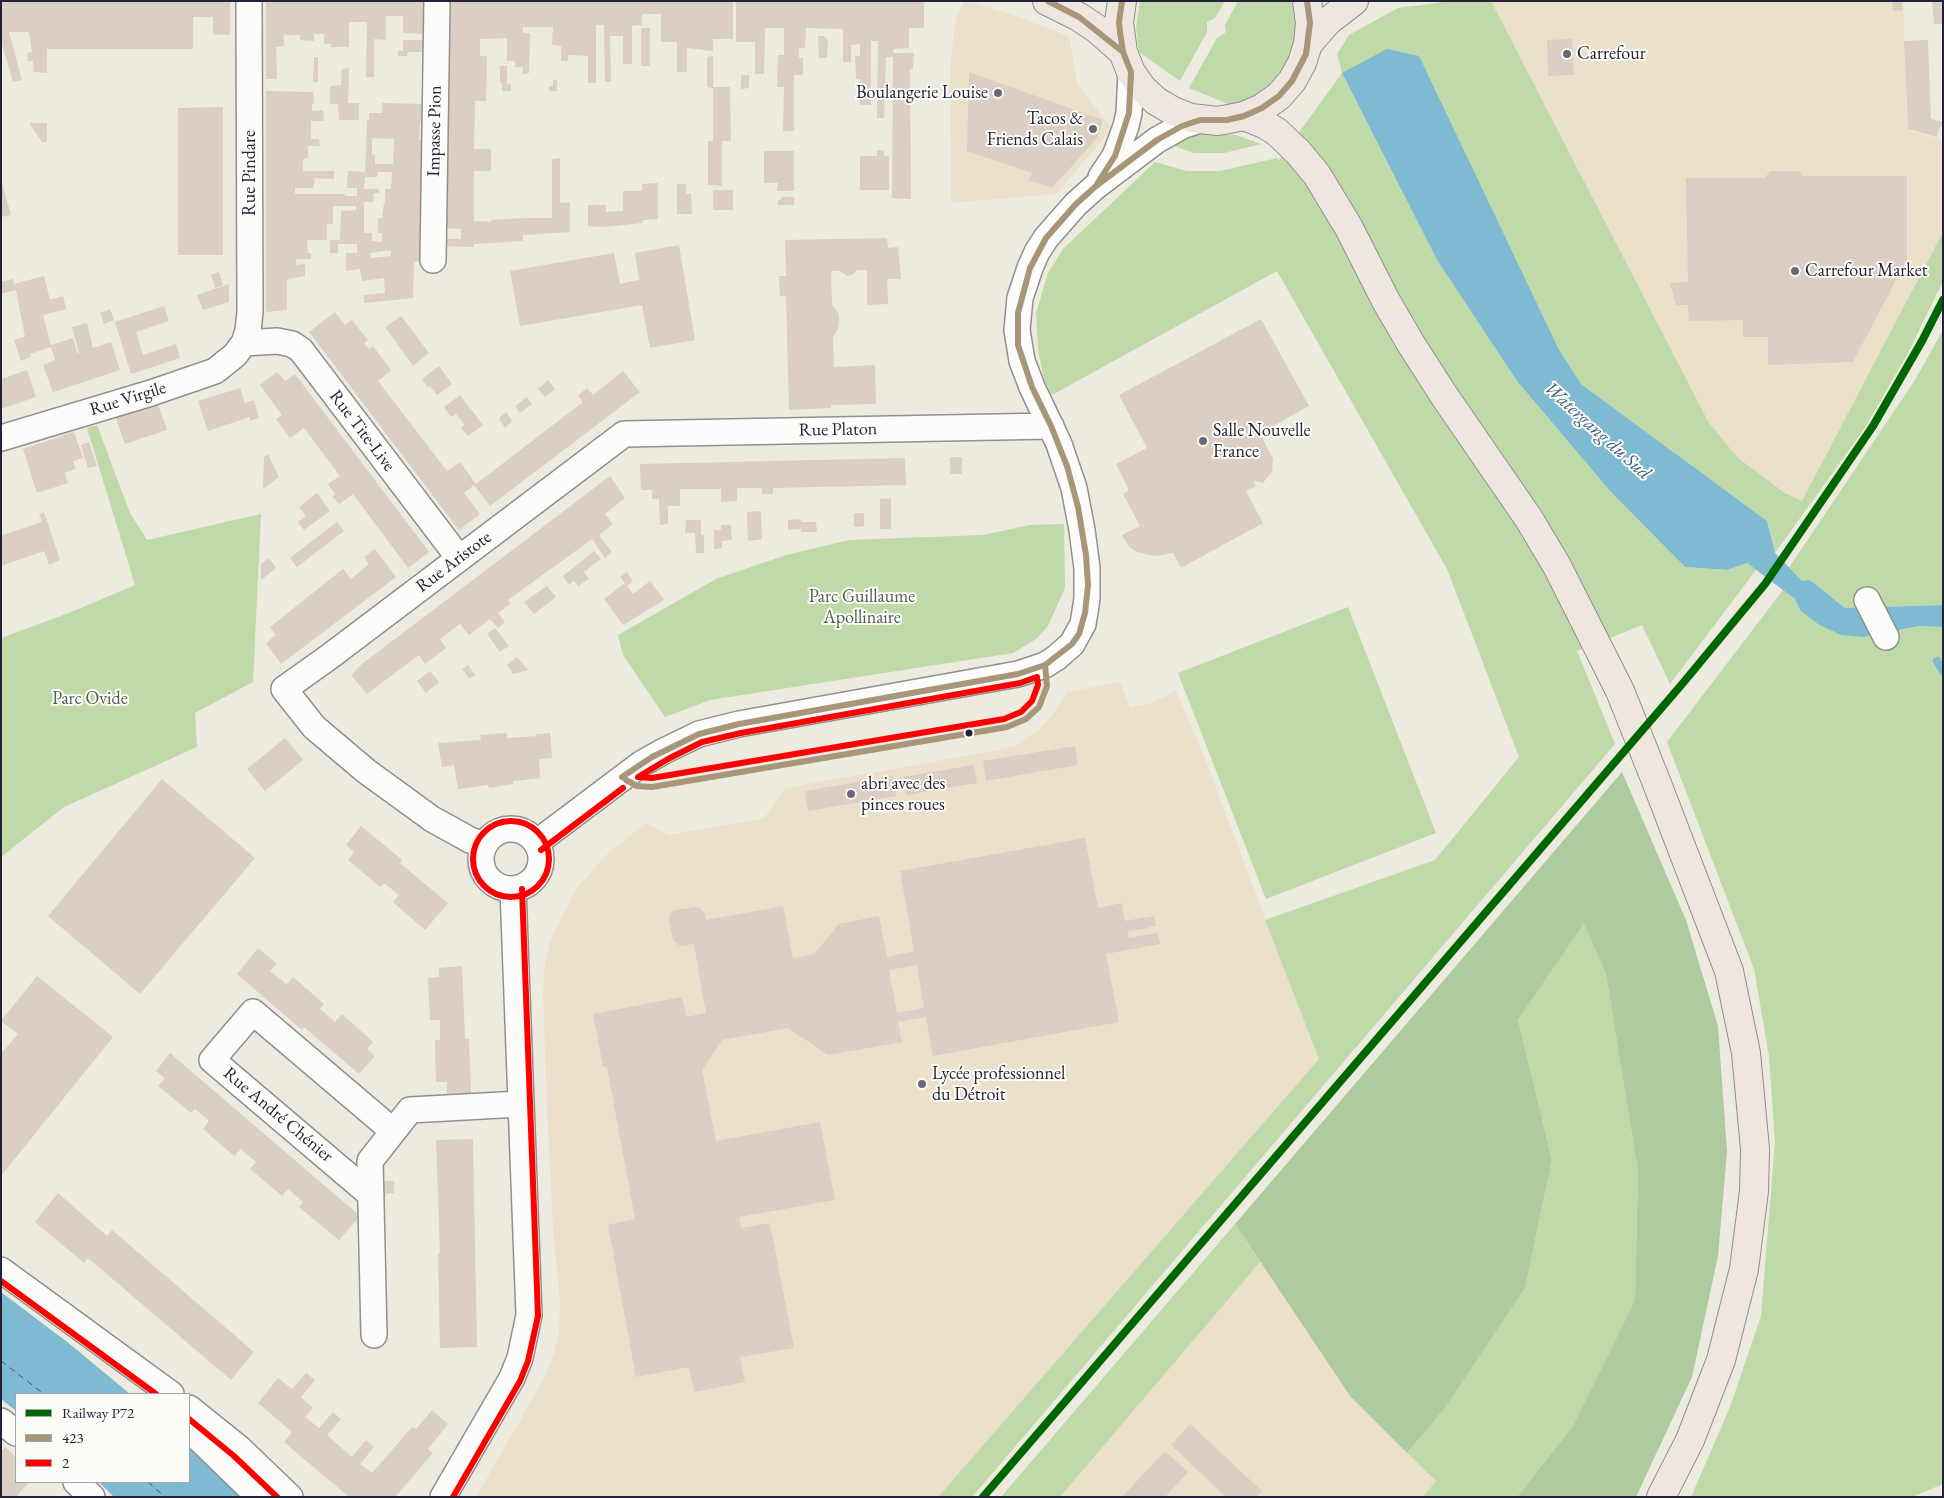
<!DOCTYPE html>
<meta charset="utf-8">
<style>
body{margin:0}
#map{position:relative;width:1944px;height:1498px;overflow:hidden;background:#edeae0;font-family:"EB Garamond",serif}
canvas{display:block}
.frame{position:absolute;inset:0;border:2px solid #22223b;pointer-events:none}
.legend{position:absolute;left:15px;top:1393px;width:175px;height:90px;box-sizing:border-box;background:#fdfcf7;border:1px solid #a5a5ac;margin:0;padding:6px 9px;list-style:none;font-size:15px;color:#22223b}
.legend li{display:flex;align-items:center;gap:10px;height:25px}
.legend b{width:25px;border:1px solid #a5a5ac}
</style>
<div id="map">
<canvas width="1944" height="1498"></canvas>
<div class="frame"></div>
<ul class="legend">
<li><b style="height:6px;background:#060"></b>Railway P72</li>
<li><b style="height:6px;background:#a79778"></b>423</li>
<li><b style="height:6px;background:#fe0000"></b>2</li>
</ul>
</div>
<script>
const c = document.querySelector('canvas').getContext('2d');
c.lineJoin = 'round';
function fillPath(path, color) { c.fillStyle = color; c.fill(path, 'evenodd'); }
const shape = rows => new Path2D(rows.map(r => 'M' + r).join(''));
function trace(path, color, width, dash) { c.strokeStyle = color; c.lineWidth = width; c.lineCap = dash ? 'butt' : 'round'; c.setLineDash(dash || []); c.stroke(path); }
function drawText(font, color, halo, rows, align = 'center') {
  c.font = font + ' "EB Garamond",serif'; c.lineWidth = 4; c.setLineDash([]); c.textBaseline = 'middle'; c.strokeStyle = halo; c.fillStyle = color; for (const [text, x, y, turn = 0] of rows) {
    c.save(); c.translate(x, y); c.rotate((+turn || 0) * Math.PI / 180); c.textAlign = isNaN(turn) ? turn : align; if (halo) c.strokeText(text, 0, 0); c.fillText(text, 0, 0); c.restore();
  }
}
const built = shape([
 [965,1,1010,14,1069,36,1077,83,1112,129,1056,194,951,203,950,69,956,16],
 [1491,1,1903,1,1907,130,1943,140,1943,236,1802,501,1785,493,1738,458,1709,423],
 [1120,682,1130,708,1151,703,1176,691,1200,746,1319,1059,938,1497,476,1497,545,1377,554,1355,559,1331,560,1301,553,1230,547,1108,543,993,545,961,551,939,577,888,608,853,646,823,669,835,749,821,764,818,785,788,994,751,1017,745,1037,731,1054,713,1067,692],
 [1260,1262,1350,1396,1436,1482,1423,1497,1060,1497]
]);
const green = shape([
 [1140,1,1225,1,1215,18,1207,22,1207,32,1180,81,1139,52,1136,29],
 [1238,1,1291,1,1296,20,1296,46,1283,74,1268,89,1251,100,1233,106,1189,88,1217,38,1226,32,1225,25],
 [1452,1,1491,1,1709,423,1738,458,1785,493,1802,501,1943,232,1943,281,1908,353,1864,429,1775,553,1767,521,1581,384,1558,348,1342,73,1437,260,1517,381,1610,491,1685,567,1727,570,1747,563,1756,570,1670,684,1642,625,1577,651,1615,744,972,1497,938,1497,1319,1059,1265,920,1435,860,1519,757,1447,569,1277,271,1052,395,1044,379,1038,350,1036,313,1048,273,1063,249,1155,162,1187,171,1220,171,1277,158,1279,160,1342,73,1337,54,1349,35,1398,8],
 [1209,133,1236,135,1262,144,1224,153,1194,153,1168,144,1184,137],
 [1943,330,1943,605,1845,608,1810,580,1802,582,1786,572,1915,380],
 [97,425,130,513,147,540,261,514,253,682,195,713,197,747,64,807,1,857,1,638,69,613,135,585,87,428],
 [1064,524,1065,588,1048,626,1036,639,1013,653,710,700,665,717,623,655,618,635,716,579,786,555,849,540,983,535,1030,525],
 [1783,590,1795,599,1800,610,1864,637,1919,626,1943,627,1943,1484,1912,1497,1691,1497,1730,1407,1761,1316,1775,1142,1769,1056,1754,969,1667,742],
 [1348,607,1436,833,1266,899,1178,673],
 [1584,922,1606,974,1638,1172,1635,1300,1573,1426,1517,1497,1423,1497,1436,1481,1407,1453,1445,1408,1525,1288,1552,1160,1518,1020],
 [1235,1224,1260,1262,1060,1497,1001,1497]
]);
const forest = shape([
 [1622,772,1686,920,1718,1026,1727,1151,1718,1256,1692,1377,1636,1497,1517,1497,1573,1426,1635,1300,1638,1172,1606,974,1584,923,1518,1020,1552,1160,1525,1288,1445,1408,1407,1453,1350,1396,1235,1224]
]);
const water = shape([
 [1387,49,1419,56,1558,348,1581,384,1767,521,1775,553,1802,581,1810,580,1845,608,1943,605,1943,627,1919,626,1864,637,1841,635,1818,624,1800,610,1795,599,1747,563,1727,570,1685,567,1610,491,1517,381,1437,260,1342,73],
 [1,1292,71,1345,130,1394,16,1394,16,1411,1,1399],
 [189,1447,242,1497,114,1497,99,1482,189,1482]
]);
const stream = shape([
 [1937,661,1943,671]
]);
const ferry = shape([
 [1,1361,44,1394],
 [148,1482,165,1497]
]);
const building = shape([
 [1,1,230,1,230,35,213,34,213,17,193,17,193,49,47,49,47,73,34,72,33,61,28,61,27,53,32,52,29,32,9,32,22,80,13,82,1,41],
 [266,1,428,1,425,34,403,33,403,16,386,16,386,40,374,39,374,77,366,77,367,22,349,22,349,47,331,47,331,44,324,44,324,34,314,34,314,41,300,40,300,35,285,35,284,32,284,46,276,47,277,79,266,79],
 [446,1,733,1,733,39,713,39,713,51,687,48,687,72,677,72,677,42,661,42,661,14,642,14,642,25,632,26,632,64,623,64,623,36,610,36,611,82,605,82,604,25,596,25,596,83,588,83,588,56,568,55,568,61,561,61,561,46,552,45,553,27,523,27,523,33,530,33,529,73,523,74,523,67,515,67,515,61,507,61,507,38,480,39,480,56,487,56,486,101,475,101,474,149,491,149,491,171,474,171,474,221,491,222,491,220,523,218,552,218,552,159,560,158,560,203,570,202,570,232,523,235,523,241,474,244,474,247,445,246,445,239,461,239,461,229,445,228],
 [736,1,924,1,924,28,909,28,909,48,893,49,893,53,914,53,913,69,910,69,911,199,892,198,893,57,886,57,884,118,877,118,878,41,871,41,871,105,860,105,860,79,856,79,855,56,860,56,860,44,851,45,851,62,843,62,843,29,806,28,805,48,799,48,799,58,803,58,803,75,794,75,794,131,783,131,784,87,777,87,778,55,784,55,784,28,765,28,764,74,755,74,755,42,736,42],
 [1892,1,1902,1,1903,10,1893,11],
 [1932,1,1943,1,1943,24,1934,24],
 [641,28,650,28,650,66,641,66],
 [818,36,825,36,825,39,828,39,827,58,819,58],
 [1572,39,1574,75,1548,76,1547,40],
 [403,40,424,40,424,52,408,52,407,56,398,56,398,51,403,51],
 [1928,40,1931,119,1943,122,1943,127,1940,126,1937,137,1908,129,1904,41],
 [713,56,713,88,707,87,707,57],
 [314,57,318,57,318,82,313,82],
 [500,66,507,66,507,84,511,84,511,91,502,91,502,83,500,83],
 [349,68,348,103,359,103,359,120,339,120,338,104,330,104,330,86,341,85,342,69],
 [969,72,1103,120,1097,138,1052,188,1029,180,1032,173,967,151],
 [741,75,749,75,749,88,741,89],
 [553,80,557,80,557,91,549,91,549,86,553,86],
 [713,87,730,87,731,141,722,141,722,186,708,185,708,141,713,141],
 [266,91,313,92,314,104,312,104,312,111,323,110,324,121,311,121,311,139,319,139,320,146,308,146,308,158,303,159,303,171,334,171,334,179,315,178,313,188,295,188,295,194,345,194,345,196,357,196,357,188,347,188,348,171,365,172,367,120,369,120,369,113,382,113,382,103,424,104,423,122,420,122,419,140,423,140,421,261,414,262,413,298,364,303,364,295,385,293,384,278,362,281,360,269,346,271,346,253,357,253,357,244,338,244,338,253,330,253,330,240,340,240,341,211,356,210,356,206,333,206,333,224,327,224,327,240,307,240,308,253,311,253,311,259,296,259,296,265,305,264,305,276,287,279,287,310,266,312],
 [372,138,394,139,393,164,375,164,375,155,372,155],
 [378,172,392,172,391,189,385,189,385,202,384,203,382,218,378,218,378,233,382,233,382,242,372,241,372,233,364,233,364,202,373,202,374,193,379,193,379,189,364,189,365,177,377,177],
 [391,250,391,256,371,258,370,253],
 [223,107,223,255,178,255,178,108],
 [29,123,47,123,47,142,42,142],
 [877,150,884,151,884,156,889,156,889,190,860,190,860,156,877,156],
 [764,151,794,151,794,191,777,191,778,183,764,183],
 [1770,171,1799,171,1802,176,1907,176,1907,259,1853,362,1768,365,1768,337,1743,337,1743,320,1689,321,1688,305,1676,305,1670,283,1688,282,1686,178,1765,178],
 [1,180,11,215,1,217],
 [658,183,658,219,643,220,642,223,606,227,588,226,588,205,606,205,606,212,623,211,623,191,642,191,642,184],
 [677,184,686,184,686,194,691,194,692,214,677,214],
 [713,190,733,190,733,210,713,210],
 [781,197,794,197,794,205,778,205,778,200,781,200],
 [887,238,888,248,898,247,901,279,887,279,888,304,867,305,867,270,857,270,854,274,848,276,839,271,831,271,832,304,838,313,839,318,838,328,833,337,834,367,875,365,876,404,831,405,831,408,789,410,786,296,780,296,779,276,786,276,785,240],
 [679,245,695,340,650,348,642,305,520,326,510,271,614,253,620,284,639,280,635,253],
 [219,272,223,285,215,288,211,275],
 [44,276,50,300,63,296,66,309,43,315,51,345,73,338,77,353,79,353,72,327,87,323,93,348,111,342,120,370,53,392,43,365,55,360,51,347,30,354,31,357,21,361,14,340,25,337,16,290,1,294,1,282,13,279,14,284],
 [229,284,229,302,203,310,197,295],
 [164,306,169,321,136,332,143,355,176,344,180,358,131,374,115,322],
 [110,309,114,320,104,324,100,313],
 [335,312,345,325,352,320,368,340,364,343,369,349,373,346,391,370,378,381,447,471,460,462,476,484,583,402,578,395,587,388,593,395,623,371,640,392,490,506,474,485,464,493,480,514,459,530,309,332],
 [401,316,429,353,413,366,385,327],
 [1261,319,1309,406,1260,433,1273,459,1272,472,1263,483,1253,481,1256,486,1246,491,1263,523,1181,568,1173,553,1155,556,1137,552,1129,547,1122,535,1140,526,1123,494,1129,490,1116,464,1147,448,1119,395],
 [439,366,452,384,437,395,430,386,428,388,422,379],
 [27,370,36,397,1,409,1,379],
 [277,372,285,381,295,374,429,552,408,568,353,494,339,504,332,496,335,494,328,484,340,476,304,428,290,438,276,419,282,415,260,385],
 [548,380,555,389,545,397,538,389],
 [240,388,245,403,254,400,259,418,250,421,250,417,208,431,198,401],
 [460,395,483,425,468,436,461,428,465,425,456,414,451,417,444,407],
 [527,397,532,404,520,413,515,406],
 [158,404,167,430,125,444,116,418],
 [506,412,512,421,505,428,499,418],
 [74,432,83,458,73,461,76,469,65,473,68,483,37,493,23,449],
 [89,442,97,466,88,468,81,445],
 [268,454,279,477,263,489,264,457],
 [950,457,962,457,962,474,950,474],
 [905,458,906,485,773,488,773,494,762,494,761,488,737,488,737,501,721,502,721,489,680,489,680,506,668,506,668,524,660,525,659,499,652,499,652,490,641,490,640,464],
 [610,476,625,498,605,514,613,524,599,535,612,552,605,558,592,539,508,600,510,604,498,613,505,622,498,628,490,619,469,635,460,624,440,639,446,648,425,664,419,655,367,694,351,675,362,664],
 [317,493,330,511,304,530,298,522,306,516,299,507],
 [891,498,891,529,880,529,880,499],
 [761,511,762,539,748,541,747,512],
 [44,512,60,560,49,565,44,551,1,566,1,536,42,522,39,514],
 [854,513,864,513,864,526,854,527],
 [801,519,801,522,816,522,817,532,801,532,801,529,788,530,788,520],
 [686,520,701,520,701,535,704,535,704,553,696,553,695,533,685,533],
 [337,522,344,531,297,567,290,558],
 [721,525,731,525,732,540,722,541,722,548,714,549,714,530,721,530],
 [375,549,396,577,281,664,266,643,276,635,270,627,343,569,351,579,369,564,364,557],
 [594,551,601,559,584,572,589,579,578,586,574,581,569,585,563,576],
 [269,558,276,568,261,580,261,564],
 [627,572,633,581,627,586,633,594,650,581,664,600,623,625,604,599,625,583,620,577],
 [547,586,556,597,534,614,524,602],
 [495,628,509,646,500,652,487,634],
 [517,657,528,670,513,674,507,665],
 [468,665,476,676,469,678,462,669],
 [430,671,439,682,426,693,417,681],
 [507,733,507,738,536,736,536,734,550,733,552,758,539,759,540,778,513,781,513,784,489,788,488,785,458,789,454,765,442,767,438,743,481,740,480,735],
 [285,738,303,760,265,791,247,769],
 [1075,746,1078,765,986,781,983,761],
 [974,765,977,783,906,795,903,777],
 [893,776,896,796,808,811,805,791],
 [162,779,255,858,140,994,48,916],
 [361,826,402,860,400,863,448,903,425,930,393,902,399,895,384,883,380,887,348,860,354,852,346,845],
 [1085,838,1098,908,1122,903,1125,921,1154,916,1156,926,1127,932,1129,938,1158,933,1160,944,1106,954,1119,1022,933,1056,926,1017,898,1022,902,1042,828,1055,788,1028,722,1040,702,1070,716,1141,820,1122,835,1200,739,1217,741,1228,770,1223,794,1348,740,1357,745,1382,694,1392,689,1367,636,1377,608,1225,635,1219,607,1067,603,1067,593,1014,682,997,686,1017,706,1013,694,944,680,946,673,940,669,920,670,914,675,910,695,907,700,908,704,912,706,920,783,906,793,958,814,954,839,924,879,916,887,957,914,951,900,871],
 [917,965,924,1008,897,1013,889,970],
 [258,948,277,964,270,971,286,984,293,977,324,1004,320,1009,335,1022,342,1014,373,1042,367,1049,375,1056,359,1074,304,1027,302,1030,237,974],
 [462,966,465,1039,469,1039,471,1093,447,1094,447,1082,436,1082,435,1040,440,1040,440,1020,430,1020,428,978,439,977,439,968],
 [37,976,113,1037,1,1176,1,1054,18,1034,1,1021],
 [170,1053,360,1216,339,1240,299,1207,303,1202,288,1189,282,1196,250,1169,256,1162,241,1149,234,1156,203,1129,209,1121,195,1109,191,1113,158,1086,165,1078,156,1071],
 [473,1139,477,1347,440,1348,438,1253,440,1253,436,1140],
 [382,1181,394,1181,394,1193,382,1194],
 [58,1193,107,1236,112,1230,254,1352,231,1380,88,1258,84,1263,35,1222],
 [306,1373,315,1380,301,1397,313,1408,305,1417,319,1428,333,1412,341,1419,327,1435,352,1457,366,1440,374,1447,360,1464,372,1473,412,1427,416,1429,432,1410,448,1424,428,1449,433,1453,395,1497,349,1497,284,1442,292,1432,258,1403,278,1378,292,1389],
 [1190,1424,1262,1491,1256,1497,1226,1497,1171,1445],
 [5,1447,16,1457,16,1482,29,1482,16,1497,1,1497,1,1452],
 [1165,1451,1188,1472,1165,1497,1122,1497]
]);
const minor = shape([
 [1101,177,1115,156,1126,126,1129,113,1131,72],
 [433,260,437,1],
 [244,343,277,341,292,344,301,350,459,558],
 [1,438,151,393,215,371,235,355,244,343,248,331,250,312,249,1],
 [1867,600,1886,637],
 '481 859a30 30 0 1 1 60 0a30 30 0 1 1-60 0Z',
 [536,843,641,764,664,751,699,734,739,724,1018,674,1045,665,1056,658,1072,644,1083,624,1087,599,1087,568,1082,530,1074,488,1059,444,1032,387,1022,361,1017,330,1020,298,1030,268,1037,252,1046,238,1076,204,1096,186,1157,140,1182,126,1200,120],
 [484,845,470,840,432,819,366,771,314,727,284,689,329,657,624,434,1051,426],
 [371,1195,212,1060,253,1012,393,1131],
 [1,1270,171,1394],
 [374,1335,370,1161,410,1110,520,1104],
 [189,1408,240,1449,290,1497],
 [1,1421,16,1433],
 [189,1429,259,1497],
 [76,1482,92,1497],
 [443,1497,512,1378,520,1358,529,1315,513,889]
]);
const major = shape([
 [1047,1,1079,17,1097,29,1123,52],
 [1122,1,1119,22,1123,52,1131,72,1142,88,1156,101,1173,111,1191,118,1218,121,1244,116,1262,108,1279,96,1292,81,1302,63,1308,44,1310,23,1307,1],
 [1308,44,1328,21,1354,1]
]);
const highway = shape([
 [1244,116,1264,124,1277,132,1298,152,1317,175,1349,228,1386,301,1411,344,1445,397,1529,519,1557,566,1620,691,1656,781,1729,971,1746,1053,1755,1149,1754,1191,1744,1269,1721,1360,1690,1440,1661,1497]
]);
const bus1 = shape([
 [1048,1,1079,17,1123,52,1131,72,1131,79],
 [1097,184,1115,156,1129,113,1131,72,1123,52,1120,32,1119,22,1122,1],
 [622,777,652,757,699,734,739,724,1018,674,1045,665,1072,644,1079,634,1085,613,1088,585,1086,555,1078,507,1067,466,1051,426,1032,387,1018,345,1018,313,1030,268,1046,238,1076,204,1096,186,1157,140,1182,126,1200,120,1227,120,1244,116,1262,108,1279,96,1292,81,1306,54,1310,23,1307,1],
 [626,780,637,786,652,787,1007,727,1026,719,1039,707,1047,686,1045,665]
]);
const bus2 = shape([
 [1037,677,1038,685,1032,701,1021,712,1004,719,652,778,638,777,668,759,702,742,741,733,1020,683,1037,677],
 '473 859a38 38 0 1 1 76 0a38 38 0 1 1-76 0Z',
 [541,850,623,788],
 [1,1281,156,1394],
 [189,1419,234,1456,277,1497],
 [453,1497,520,1381,528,1361,538,1316,522,889]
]);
const rail1 = shape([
 [983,1497,1683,683,1765,584,1873,426,1922,341,1943,300]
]);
const markers = [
 [1567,54,5,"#696875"],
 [998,93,5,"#696875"],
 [1093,129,5,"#696875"],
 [1795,271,5,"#696875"],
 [1203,441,5,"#696875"],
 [969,733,4.5,"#22223b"],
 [851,794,5,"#696875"],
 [922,1084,5,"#696875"]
];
const poiNames = [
 ["Carrefour",1577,54],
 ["Boulangerie Louise",988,93,"right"],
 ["Tacos &",1083,119,"right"],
 ["Friends Calais",1083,140,"right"],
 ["Carrefour Market",1805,271],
 ["Salle Nouvelle",1213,431],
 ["France",1213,452],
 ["abri avec des",861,784],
 ["pinces roues",861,805],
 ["Lycée professionnel",932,1074],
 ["du Détroit",932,1095]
];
const streetNames = [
 ["Impasse Pion",435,131,-89],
 ["Rue Pindare",250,173,-90],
 ["Rue Virgile",128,399,-17],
 ["Rue Platon",838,430,-1],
 ["Rue Tite-Live",362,431,53],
 ["Rue Aristote",454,562,-37],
 ["Rue André Chénier",278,1115,40]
];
const parkNames = [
 ["Parc Guillaume",862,597],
 ["Apollinaire",862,618],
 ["Parc Ovide",90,699]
];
const waterNames = [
 ["Watergang du Sud",1597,431,42]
];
fillPath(built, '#ebe1cb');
fillPath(green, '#bfd9a8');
fillPath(forest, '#aeca9f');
fillPath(water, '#7ebad1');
trace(stream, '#7ebad1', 8);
trace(ferry, '#365d7c', 1, [6, 5]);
fillPath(building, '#dacec5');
trace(minor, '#92908f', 28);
trace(major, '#92908f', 30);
trace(highway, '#92908f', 30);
trace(minor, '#fcfcfa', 25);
trace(major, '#efe7df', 28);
trace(highway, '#efe7df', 28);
trace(bus1, '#a79778', 6);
trace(bus2, '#fe0000', 6);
trace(rail1, '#060', 8);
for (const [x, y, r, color] of markers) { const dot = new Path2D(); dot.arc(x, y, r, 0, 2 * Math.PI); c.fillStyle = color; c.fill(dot); trace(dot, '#fdfcf7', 2); }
drawText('18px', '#22223b', '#fdfcf7', poiNames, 'left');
drawText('18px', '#22223b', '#fdfcf7', streetNames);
drawText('18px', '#4c5d51', '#fdfcf7', parkNames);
drawText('italic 19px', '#365d7c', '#fdfcf7', waterNames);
</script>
